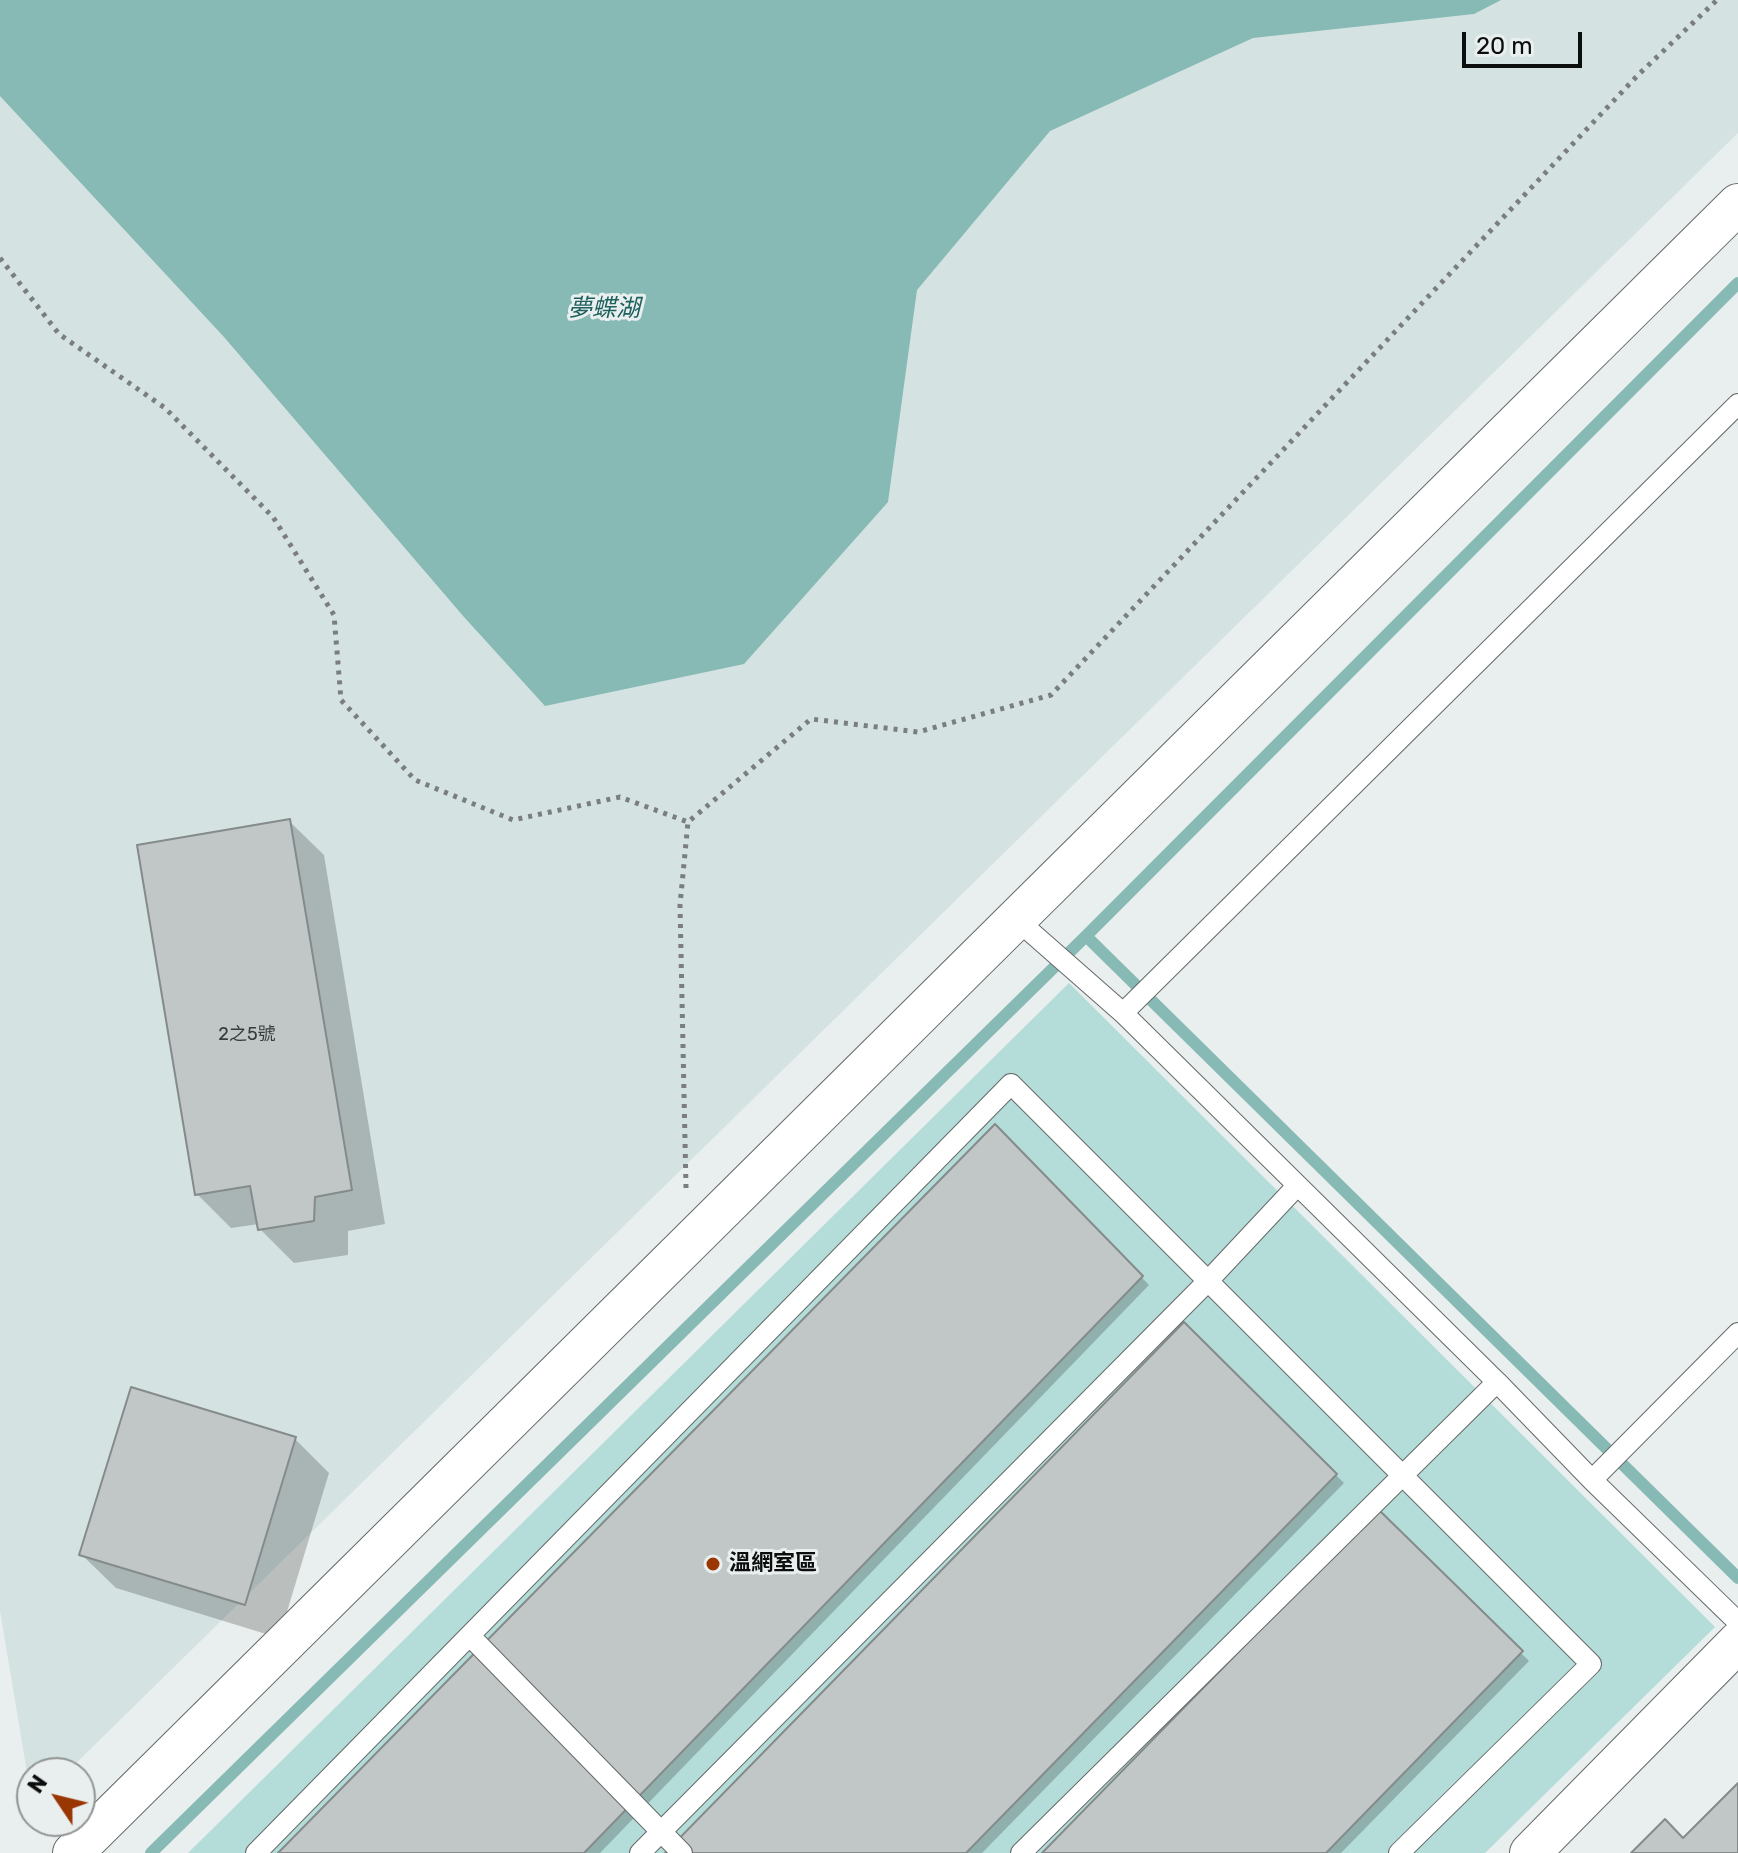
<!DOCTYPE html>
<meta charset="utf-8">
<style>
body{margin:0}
#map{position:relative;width:1738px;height:1853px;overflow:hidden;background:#e9efee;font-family:Rubik,sans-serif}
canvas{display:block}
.north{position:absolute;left:16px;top:1757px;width:80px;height:80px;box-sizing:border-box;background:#e9efee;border:2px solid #919594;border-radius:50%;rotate:305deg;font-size:22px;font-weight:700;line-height:32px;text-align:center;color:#0c0e0e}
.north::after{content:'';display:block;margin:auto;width:28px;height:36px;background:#9a3602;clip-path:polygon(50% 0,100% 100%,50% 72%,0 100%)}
.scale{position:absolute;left:1462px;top:32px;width:120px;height:36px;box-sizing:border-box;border:4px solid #0c0e0e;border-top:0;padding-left:10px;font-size:24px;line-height:28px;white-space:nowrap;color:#0c0e0e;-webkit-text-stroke:6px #e9efee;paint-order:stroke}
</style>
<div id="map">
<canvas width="1738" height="1853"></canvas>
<div class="north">N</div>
<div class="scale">20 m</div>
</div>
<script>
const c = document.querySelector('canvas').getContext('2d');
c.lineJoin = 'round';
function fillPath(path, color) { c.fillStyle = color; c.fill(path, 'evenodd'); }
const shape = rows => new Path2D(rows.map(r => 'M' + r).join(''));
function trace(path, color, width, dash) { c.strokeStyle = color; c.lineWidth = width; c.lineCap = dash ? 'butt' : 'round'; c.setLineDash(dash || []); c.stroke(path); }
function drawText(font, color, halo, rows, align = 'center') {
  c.font = font + ' Rubik,"Noto Sans TC",sans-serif'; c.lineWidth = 6; c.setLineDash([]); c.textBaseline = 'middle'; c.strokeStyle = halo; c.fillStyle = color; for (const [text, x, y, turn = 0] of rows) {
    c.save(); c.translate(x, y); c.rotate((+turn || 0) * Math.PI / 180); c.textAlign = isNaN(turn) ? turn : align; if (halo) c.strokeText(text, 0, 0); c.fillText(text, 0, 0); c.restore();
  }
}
const built = shape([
 [0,0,1738,0,1738,133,66,1773,32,1773,32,1802,0,1611]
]);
const green = shape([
 [1069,983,1715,1627,1485,1853,188,1853]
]);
const water = shape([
 [0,0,1501,0,1474,14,1253,38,1050,131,917,290,888,502,744,664,545,706,464,617,224,337,0,96]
]);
const shadow = shape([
 [289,821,324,855,385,1224,348,1231,348,1255,294,1263,260,1229,259,1224,231,1228,197,1194],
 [995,1127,1149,1285,600,1853,281,1853],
 [1184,1325,1344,1483,982,1853,668,1853],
 [295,1439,329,1473,279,1638,116,1588,81,1554],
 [1378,1512,1529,1661,1341,1853,1045,1853]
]);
const stream = shape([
 [1086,936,1738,1578],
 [151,1853,1086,936,1738,283]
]);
const building = shape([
 [290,819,352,1190,315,1197,314,1221,258,1230,250,1186,195,1195,137,845,290,819],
 [995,1124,1143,1276,584,1853,278,1853,995,1124],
 [1184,1322,1337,1474,966,1853,665,1853,1184,1322],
 [131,1387,296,1437,245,1605,79,1555,131,1387],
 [1378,1509,1523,1651,1326,1853,1042,1853,1378,1509],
 [1738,1783,1738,1853,1631,1853,1665,1819,1683,1838,1738,1783]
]);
const path = shape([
 [0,258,59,334,165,408,273,517,334,615,341,700,415,780,513,820,620,797,688,822],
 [686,1188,680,905,688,822,811,719,918,732,1051,695,1638,75,1717,0]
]);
const lane = shape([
 [1016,919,1123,1013,1497,1382,1592,1480,1738,1622],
 [1123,1013,1738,404],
 [1592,1480,1738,1333],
 [470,1636,682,1853],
 [256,1853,1011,1084,1591,1664,1399,1853],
 [640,1853,1208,1281,1296,1187],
 [1021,1853,1497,1382]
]);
const street = shape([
 [73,1853,1738,204],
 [1530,1853,1738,1642]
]);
const markers = [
 [713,1564,8,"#9a3602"]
];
const numberNames = [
 ["2之5號",247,1035]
];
const poiNames = [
 ["溫網室區",729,1564]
];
const waterNames = [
 ["夢蝶湖",604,309]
];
fillPath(built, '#d4e3e2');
fillPath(green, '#b4dcd9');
fillPath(water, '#87b9b5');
fillPath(shadow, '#0003');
trace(stream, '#87b9b5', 12);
fillPath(building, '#c1c7c6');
trace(building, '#858b8a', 2);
trace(lane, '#646a69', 22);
trace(street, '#646a69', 42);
trace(path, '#7a7e7e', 5, [4, 6]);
trace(lane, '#fff', 20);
trace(street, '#fff', 40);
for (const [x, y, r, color] of markers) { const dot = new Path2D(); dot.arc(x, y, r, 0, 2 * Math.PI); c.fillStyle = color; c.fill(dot); trace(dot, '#e9efee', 3); }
drawText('18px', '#393c3c', null, numberNames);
drawText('bold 22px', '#0c0e0e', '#e9efee', poiNames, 'left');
drawText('italic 24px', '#1e615e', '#e9efee', waterNames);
</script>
